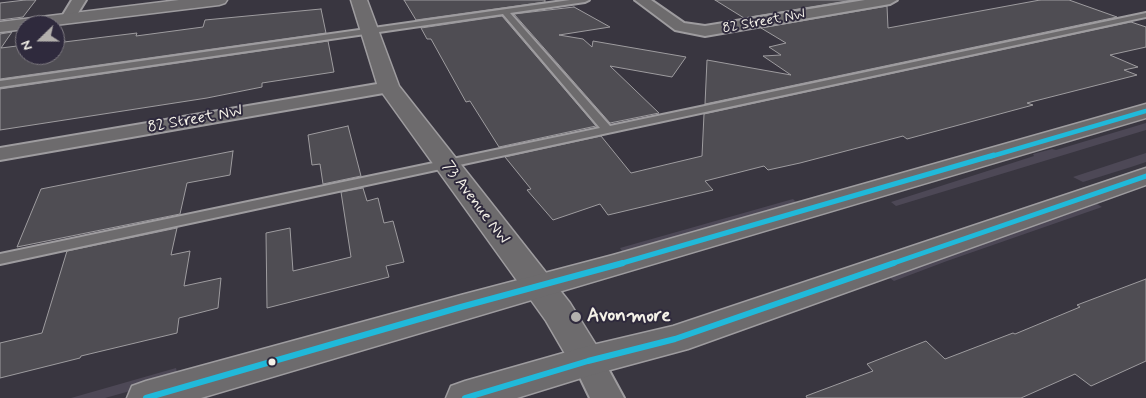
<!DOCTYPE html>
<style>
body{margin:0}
#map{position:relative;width:1146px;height:398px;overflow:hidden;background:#393640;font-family:Mynerve,sans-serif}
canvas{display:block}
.north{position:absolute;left:15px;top:15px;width:50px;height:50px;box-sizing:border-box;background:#2f2a3d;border:1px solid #7e7a81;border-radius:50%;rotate:248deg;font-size:14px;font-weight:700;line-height:20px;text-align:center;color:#f4f1e8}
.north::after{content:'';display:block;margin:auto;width:18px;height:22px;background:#b3b0ad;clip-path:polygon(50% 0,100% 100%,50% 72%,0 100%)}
</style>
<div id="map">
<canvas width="1146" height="398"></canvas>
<div class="north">N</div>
</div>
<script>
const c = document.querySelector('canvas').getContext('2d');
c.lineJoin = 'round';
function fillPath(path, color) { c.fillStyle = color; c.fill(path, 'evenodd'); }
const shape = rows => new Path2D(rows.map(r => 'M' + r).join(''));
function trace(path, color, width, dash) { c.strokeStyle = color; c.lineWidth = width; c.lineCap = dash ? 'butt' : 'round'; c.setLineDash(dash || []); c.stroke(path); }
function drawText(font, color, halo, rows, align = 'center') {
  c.font = font + ' Mynerve,sans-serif'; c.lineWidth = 4; c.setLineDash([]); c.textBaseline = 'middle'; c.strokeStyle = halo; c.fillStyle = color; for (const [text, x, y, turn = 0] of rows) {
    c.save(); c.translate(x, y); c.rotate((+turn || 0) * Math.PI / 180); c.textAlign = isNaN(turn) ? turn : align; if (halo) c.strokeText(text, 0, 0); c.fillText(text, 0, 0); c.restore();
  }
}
const green = shape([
 [1146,123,1146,130,896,206,891,202,1034,156,1033,154,1052,149,1056,150],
 [1146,153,1146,162,1131,167,1083,182,1073,177],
 [793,199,797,203,792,206,623,253,620,248],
 [1097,204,1102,207,947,261,894,281,887,276],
 [176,368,177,372,174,374,148,386,105,398,71,398]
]);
const building = shape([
 [25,0,36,0,23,17,0,20,0,3,25,0],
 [404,0,545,0,545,2,416,20,404,0],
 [715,0,853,0,744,18,715,0],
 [1040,0,1069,0,1117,17,705,104,707,60,791,75,763,56,781,55,769,47,786,43,761,28,887,6,888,28,1040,0],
 [574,7,610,27,559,35,583,39,592,47,593,41,686,57,672,77,610,66,659,113,610,123,514,14,574,7],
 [321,9,326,33,0,79,0,34,12,32,1,48,25,45,25,55,55,55,55,41,65,40,64,42,137,33,136,36,203,27,205,20,321,9],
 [502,16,596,126,499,147,470,101,466,102,431,39,427,39,421,28,502,16],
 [1131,22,1146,27,1146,47,1110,55,1138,67,1124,70,1137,75,1027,103,1033,105,907,139,903,136,800,163,768,170,764,166,705,181,713,190,608,215,600,204,553,220,527,190,531,189,505,157,601,136,631,173,702,156,704,114,1131,22],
 [328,41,334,72,262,83,262,87,207,98,0,130,0,89,328,41],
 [348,126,361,176,323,184,320,164,312,165,308,135,348,126],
 [233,151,230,175,187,183,180,214,17,247,41,189,233,151],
 [363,188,367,201,378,198,384,223,393,221,404,262,386,266,389,277,267,308,266,233,290,228,293,271,351,257,341,192,363,188],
 [177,228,171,255,190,251,184,286,221,278,218,308,179,318,177,333,81,356,80,358,0,378,0,343,42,333,67,251,177,228],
 [1146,279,1146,361,1091,386,1075,374,1021,398,807,398,806,396,873,371,867,364,926,341,945,359,1013,333,1015,334,1080,307,1077,305,1146,279]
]);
const service = shape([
 [570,0,589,0,585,2,510,13,610,126,1146,13,1146,17,0,264,0,254,600,128,503,14,0,87,0,81,570,0]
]);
const minor = shape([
 [72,0,86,0,73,21,63,21,61,18,72,0],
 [635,0,651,0,684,23,705,26,865,0,897,0,890,4,705,36,675,30,635,0],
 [389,82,395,83,398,87,395,91,0,160,0,148,389,82],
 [588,348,599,352,624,398,590,398,572,361,577,352,588,348]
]);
const tertiary = shape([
 [179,0,227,0,225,3,219,5,55,25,25,25,25,29,0,32,0,22,179,0],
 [351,0,367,0,399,86,570,303,606,361,601,371,588,376,575,371,546,321,378,87,351,0]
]);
const secondary = shape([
 [1146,104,1146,118,201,398,127,398,132,386,146,381,461,295,613,255,1146,104],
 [1146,168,1146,185,688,349,588,376,517,398,446,398,451,386,465,381,588,346,673,326,1146,168]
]);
const bus1Far2 = shape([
 [989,157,1146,111]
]);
const bus1Far1 = shape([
 [619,264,994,155],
 [891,264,1146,176]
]);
const bus1 = shape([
 [146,398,461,307,623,263],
 [465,398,588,361,675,339,894,263]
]);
const markers = [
 [576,317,6,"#b3b0ad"],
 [272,362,4.5,"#f4f1e8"]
];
const farStreetnames = [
 ["82 Street NW",764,22,-10]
];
const streetNames = [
 ["82 Street NW",195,120,-10],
 ["73 Avenue NW",475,203,53]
];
const nearPoinames = [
 ["Avonmore",587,317]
];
fillPath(green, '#4d4856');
fillPath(building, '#4f4d53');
trace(building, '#9e9c9f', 1);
trace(service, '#9e9c9f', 4);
trace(minor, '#9e9c9f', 4);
trace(tertiary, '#9e9c9f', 3);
trace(secondary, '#9e9c9f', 3);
fillPath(service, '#6d6b6d');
fillPath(minor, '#6d6b6d');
fillPath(tertiary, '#6d6b6d');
fillPath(secondary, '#6d6b6d');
trace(bus1Far2, '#20b9da', 4.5);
trace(bus1Far1, '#20b9da', 5);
trace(bus1, '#20b9da', 6);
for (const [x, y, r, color] of markers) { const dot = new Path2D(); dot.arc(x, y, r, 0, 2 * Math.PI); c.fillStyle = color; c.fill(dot); trace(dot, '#2f2a3d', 2); }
drawText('14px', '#f4f1e8', '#2f2a3d', farStreetnames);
drawText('16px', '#f4f1e8', '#2f2a3d', streetNames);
drawText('bold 19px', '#f4f1e8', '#2f2a3d', nearPoinames, 'left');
</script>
